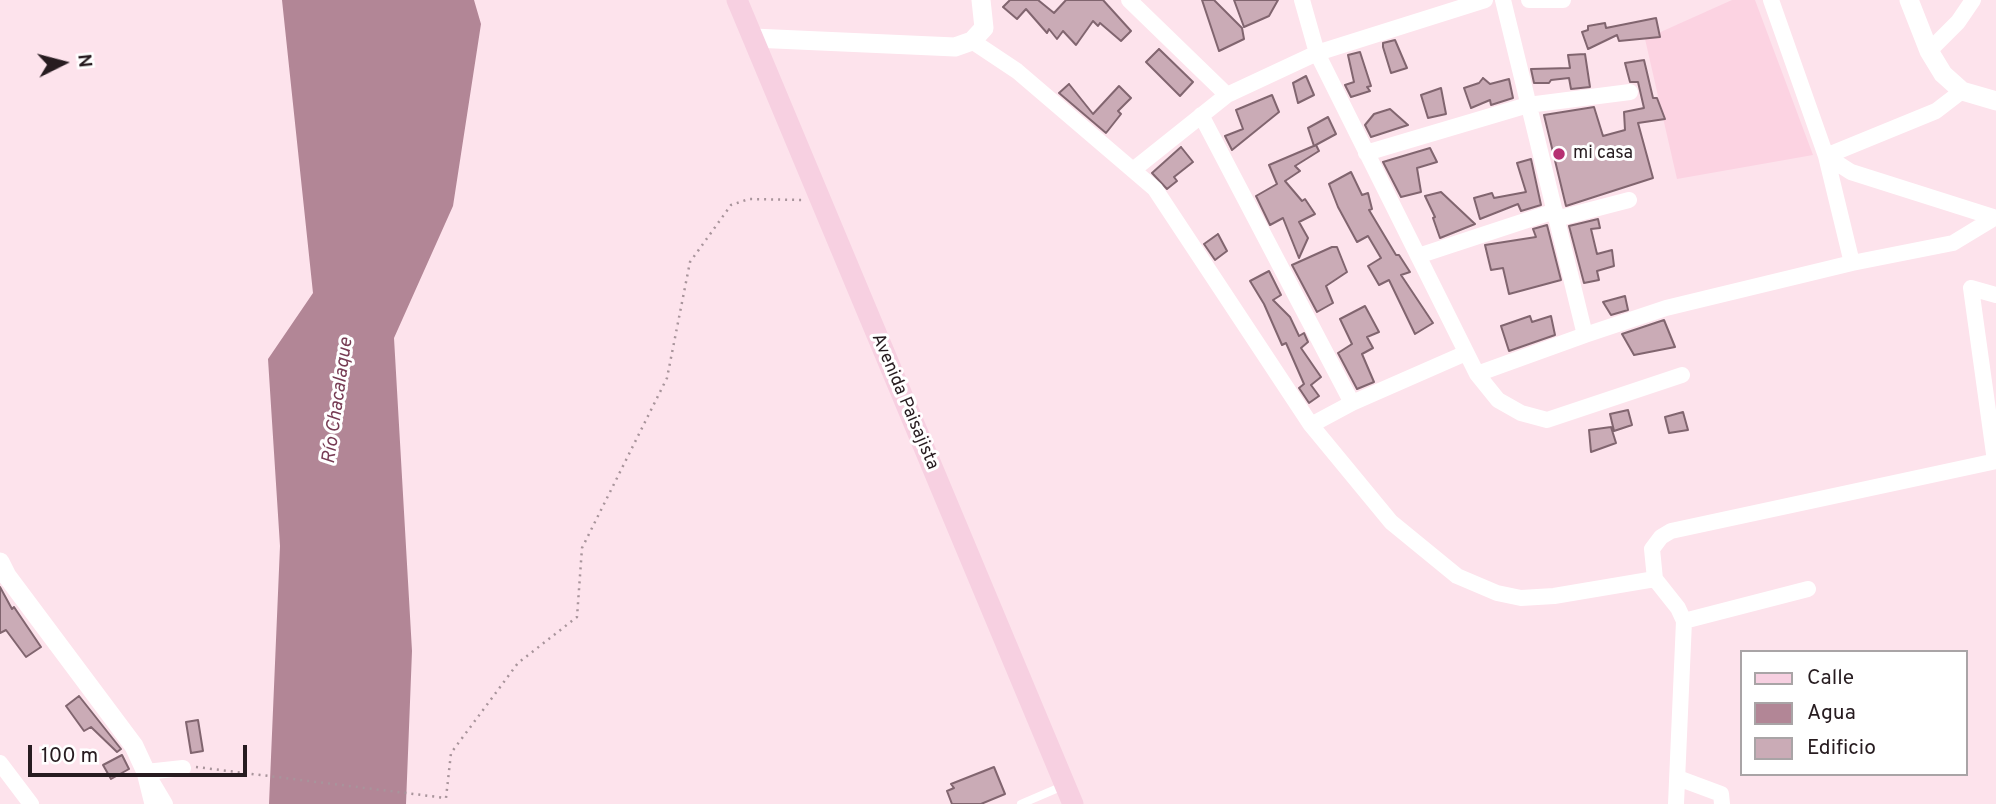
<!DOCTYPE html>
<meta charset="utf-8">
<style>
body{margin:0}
#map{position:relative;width:1996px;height:804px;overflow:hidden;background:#fde3ec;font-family:Overpass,sans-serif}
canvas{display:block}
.legend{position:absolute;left:1740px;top:650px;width:228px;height:126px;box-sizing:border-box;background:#fff;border:2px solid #a9a4a6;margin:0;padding:9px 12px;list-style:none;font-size:21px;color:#271c20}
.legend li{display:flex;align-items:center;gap:14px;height:35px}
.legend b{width:35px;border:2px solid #a9a4a6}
.north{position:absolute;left:28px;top:28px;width:70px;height:70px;-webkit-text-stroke:5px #fff;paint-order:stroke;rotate:84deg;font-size:19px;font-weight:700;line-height:28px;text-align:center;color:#271c20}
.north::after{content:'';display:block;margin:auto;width:24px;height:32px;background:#271c20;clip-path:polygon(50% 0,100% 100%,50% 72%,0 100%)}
.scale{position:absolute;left:28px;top:745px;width:219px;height:32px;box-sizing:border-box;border:4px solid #271c20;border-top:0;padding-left:9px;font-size:21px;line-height:24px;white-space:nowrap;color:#271c20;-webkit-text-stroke:5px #fff;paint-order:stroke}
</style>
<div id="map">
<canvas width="1996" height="804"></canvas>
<ul class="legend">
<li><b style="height:9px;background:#f7d0e1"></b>Calle</li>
<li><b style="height:19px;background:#b28696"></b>Agua</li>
<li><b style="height:19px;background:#caabb6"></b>Edificio</li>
</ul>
<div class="north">N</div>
<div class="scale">100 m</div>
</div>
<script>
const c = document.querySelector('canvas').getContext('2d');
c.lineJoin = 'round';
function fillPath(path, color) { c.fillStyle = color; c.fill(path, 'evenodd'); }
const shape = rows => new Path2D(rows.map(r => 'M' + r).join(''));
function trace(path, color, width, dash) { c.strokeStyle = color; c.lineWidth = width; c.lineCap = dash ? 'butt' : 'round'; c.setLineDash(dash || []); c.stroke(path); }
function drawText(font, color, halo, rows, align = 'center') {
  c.font = font + ' Overpass,sans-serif'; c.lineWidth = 6; c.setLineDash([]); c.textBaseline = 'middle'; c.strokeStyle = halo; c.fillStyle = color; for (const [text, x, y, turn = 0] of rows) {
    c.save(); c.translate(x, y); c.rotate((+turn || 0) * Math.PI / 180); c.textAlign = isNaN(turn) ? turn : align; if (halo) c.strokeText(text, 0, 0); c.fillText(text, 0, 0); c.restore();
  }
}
const built = shape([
 [1732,0,1755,0,1813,155,1677,179,1645,39]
]);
const water = shape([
 [282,0,474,0,481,24,453,206,394,338,412,651,406,804,269,804,280,546,268,359,313,293]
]);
const building = shape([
 [1010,0,1038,0,1054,13,1066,0,1103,0,1131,31,1121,41,1100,23,1098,26,1093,21,1076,45,1063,31,1057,39,1049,29,1047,33,1026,9,1017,19,1003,7,1010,0],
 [1202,0,1214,0,1242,28,1244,39,1219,51,1202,0],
 [1234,0,1278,0,1269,16,1244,27,1234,0],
 [1656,18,1660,37,1619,41,1617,35,1588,49,1582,32,1588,30,1588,26,1605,23,1606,28,1656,18],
 [1395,40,1407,68,1391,73,1383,47,1383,43,1395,40],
 [1159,49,1193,82,1180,96,1146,62,1159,49],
 [1360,52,1371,86,1367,87,1370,91,1351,97,1345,85,1354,82,1348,55,1360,52],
 [1585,54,1590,87,1571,89,1569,78,1551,80,1549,83,1534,83,1531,69,1570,68,1568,55,1585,54],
 [1644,60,1653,98,1657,98,1665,119,1638,123,1653,178,1566,206,1544,115,1594,107,1603,136,1625,130,1624,112,1644,108,1638,82,1630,82,1625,63,1644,60],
 [1306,76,1314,95,1298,103,1293,83,1306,76],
 [1483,78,1490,84,1509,79,1513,98,1491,105,1490,100,1471,108,1464,88,1479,83,1483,78],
 [1069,84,1093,114,1119,86,1131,98,1118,111,1121,114,1106,133,1059,93,1069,84],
 [1441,88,1446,114,1428,118,1421,95,1441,88],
 [1272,95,1279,112,1232,150,1225,136,1243,129,1236,110,1272,95],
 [1390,109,1408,125,1371,137,1365,125,1374,114,1390,109],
 [1328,117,1336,134,1314,146,1308,128,1328,117],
 [1316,145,1319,151,1295,166,1300,171,1285,181,1302,201,1305,199,1315,214,1299,222,1308,238,1299,258,1283,218,1270,225,1256,196,1277,184,1269,165,1316,145],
 [1181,147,1193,162,1174,177,1177,181,1167,189,1152,173,1181,147],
 [1430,148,1437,162,1417,168,1421,192,1401,197,1383,162,1430,148],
 [1531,159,1541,205,1521,211,1518,204,1480,219,1474,198,1492,193,1494,198,1526,192,1517,163,1531,159],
 [1351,172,1362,195,1368,193,1372,209,1369,210,1396,255,1399,255,1410,272,1401,275,1433,323,1415,334,1389,280,1379,285,1368,266,1381,258,1368,236,1357,242,1338,207,1329,184,1351,172],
 [1441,192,1475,224,1440,238,1433,218,1435,217,1425,196,1441,192],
 [1598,219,1600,228,1591,229,1597,254,1612,250,1614,266,1597,271,1599,280,1584,283,1569,226,1598,219],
 [1547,225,1561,280,1509,294,1503,268,1491,270,1485,245,1536,237,1533,229,1547,225],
 [1218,234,1227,251,1215,260,1204,244,1218,234],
 [1332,247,1337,247,1347,272,1326,286,1333,303,1317,312,1292,265,1332,247],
 [1269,271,1281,295,1273,300,1290,317,1299,336,1304,333,1308,342,1301,348,1321,377,1311,385,1319,396,1309,403,1299,388,1304,384,1286,343,1282,345,1264,304,1250,281,1269,271],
 [1625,296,1628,310,1611,315,1603,302,1625,296],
 [1365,306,1379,332,1367,337,1373,348,1362,354,1374,382,1357,389,1338,353,1352,344,1340,319,1365,306],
 [1530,316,1532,322,1551,316,1555,335,1509,351,1501,326,1530,316],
 [1664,320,1675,347,1634,355,1622,334,1664,320],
 [1628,410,1632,425,1614,431,1610,414,1628,410],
 [1683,412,1688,430,1669,433,1665,417,1683,412],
 [1611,427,1616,443,1591,452,1589,430,1611,427],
 [0,587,12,609,14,607,41,647,26,657,6,630,0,633,0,587],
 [79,696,121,749,117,752,91,727,84,731,66,706,79,696],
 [198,720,203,751,191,753,186,722,198,720],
 [122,755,129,769,111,779,103,765,122,755],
 [994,767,1005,794,981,804,952,804,947,791,954,788,951,784,994,767]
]);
const path = shape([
 [196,767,446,798,451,753,518,663,577,617,582,548,667,378,690,262,731,205,749,199,803,200]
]);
const service = shape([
 [1021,804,1063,786]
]);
const minor = shape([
 [1129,0,1227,95],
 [1302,0,1317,53,1477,374,1498,400,1521,413,1547,420,1682,375],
 [1529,0,1563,0],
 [1771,0,1826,156,1852,263],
 [972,41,1017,71,1155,189,1311,425,1391,522,1457,576,1497,593,1521,598,1554,596,1655,579],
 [1929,51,1958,22,1973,0],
 [1201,115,1352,403],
 [1366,153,1528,105,1630,92],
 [1826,156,1851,172,1996,218],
 [1826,156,1936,111,1962,91],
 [1133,170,1227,95,1317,53,1485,0],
 [1556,219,1629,200],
 [1418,256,1555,211],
 [1585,335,1666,308,1852,263,1953,243,1994,218],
 [1477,374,1585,335,1503,0],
 [1311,425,1352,403,1466,353],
 [1995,461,1971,288,1996,295],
 [1684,621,1808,589],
 [0,763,31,804],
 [1678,778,1721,794,1722,804],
 [165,804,146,772,183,768],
 [1676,804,1684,621,1678,608,1655,579,1652,549,1661,537,1671,531,1996,461]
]);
const tertiary = shape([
 [1909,0,1929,51,1943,74,1962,91,1996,101],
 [753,38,955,47,972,41,984,28,981,0],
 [0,562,7,576,134,746,146,772,154,804]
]);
const secondary = shape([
 [737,0,1073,804]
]);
const markers = [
 [1559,154,7,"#b63072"]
];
const poiNames = [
 ["mi casa",1573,154]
];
const streetNames = [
 ["Avenida Paisajista",904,402,67]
];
const waterNames = [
 ["Río Chacalaque",339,401,-82]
];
fillPath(built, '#fcd3e2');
fillPath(water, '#b28696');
fillPath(building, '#caabb6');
trace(building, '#81656f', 2);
trace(path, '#a8949b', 2.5, [2, 5]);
trace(service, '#fff', 8);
trace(minor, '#fff', 16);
trace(tertiary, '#fff', 19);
trace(secondary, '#f7d0e1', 21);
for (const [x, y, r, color] of markers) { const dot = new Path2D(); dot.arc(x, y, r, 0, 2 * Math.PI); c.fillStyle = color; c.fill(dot); trace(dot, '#fff', 2.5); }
drawText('18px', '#271c20', '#fff', poiNames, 'left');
drawText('18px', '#271c20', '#fff', streetNames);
drawText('italic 19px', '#773c54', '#fff', waterNames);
</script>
